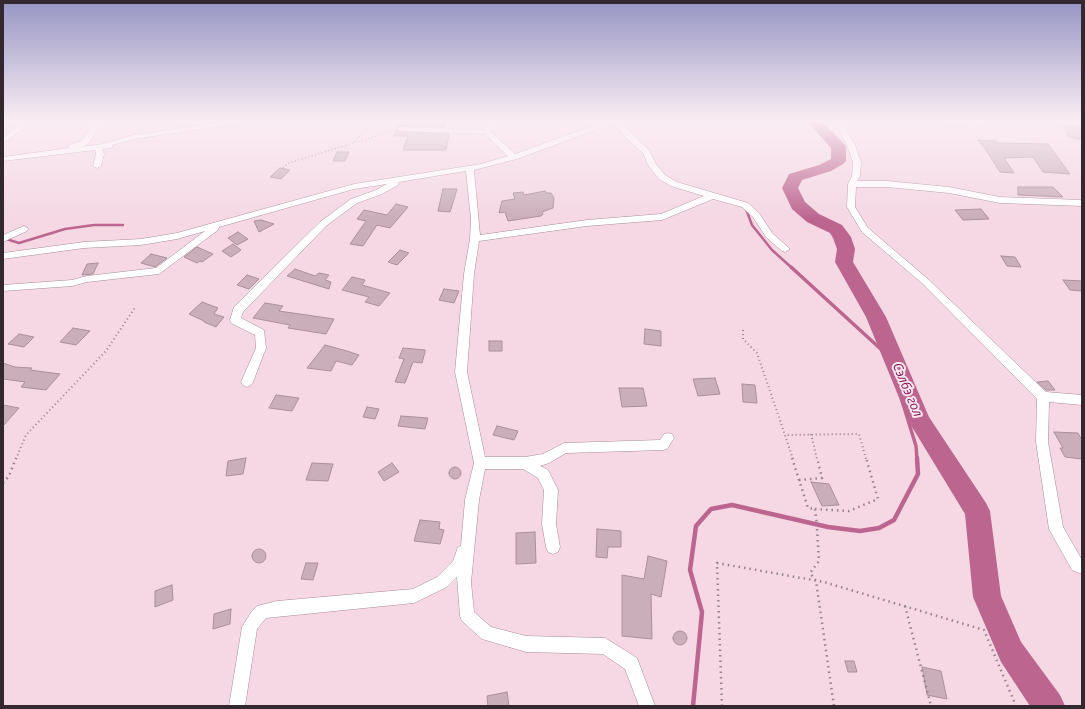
<!DOCTYPE html>
<meta charset="utf-8">
<style>
body{margin:0}
#map{position:relative;width:1085px;height:709px;overflow:hidden;background:#f5d8e4;font-family:"Open Sans",sans-serif}
canvas{display:block}
.frame{position:absolute;inset:0;border:4px solid #33282d;pointer-events:none}
</style>
<div id="map">
<canvas width="1085" height="709"></canvas>
<div class="frame"></div>
</div>
<script>
const c = document.querySelector('canvas').getContext('2d');
c.lineJoin = 'round';
const shape = rows => new Path2D(rows.map(r => 'M' + r).join(''));
function trace(path, color, width, dash) { c.strokeStyle = color; c.lineWidth = width; c.lineCap = dash ? 'butt' : 'round'; c.setLineDash(dash || []); c.stroke(path); }
function fillPath(path, color) { c.fillStyle = color; c.fill(path, 'evenodd'); }
function drawText(font, color, halo, rows, align = 'center') {
  c.font = font + ' "Open Sans",sans-serif'; c.lineWidth = 4; c.setLineDash([]); c.textBaseline = 'middle'; c.strokeStyle = halo; c.fillStyle = color; for (const [text, x, y, turn = 0] of rows) {
    c.save(); c.translate(x, y); c.rotate((+turn || 0) * Math.PI / 180); c.textAlign = isNaN(turn) ? turn : align; if (halo) c.strokeText(text, 0, 0); c.fillText(text, 0, 0); c.restore();
  }
}
const streamFar2 = shape([
 [746,209,752,225,772,250,792,268],
 [3,238,19,243,65,229,94,225,123,225]
]);
const streamFar1 = shape([
 [791,267,896,363,900,394,916,446,917,459]
]);
const stream = shape([
 [693,706,702,612,690,570,696,526,711,509,732,505,828,527,860,531,879,528,894,520,918,474,917,458]
]);
const river = shape([
 [806,120,821,120,844,144,846,147,846,161,843,164,831,171,802,180,798,188,805,202,819,214,842,225,851,237,855,249,853,262,886,317,929,417,986,503,990,511,1001,596,1021,642,1060,695,1065,706,1030,706,1001,662,973,597,965,514,909,422,866,317,835,262,837,249,833,238,830,233,807,222,792,209,782,188,789,174,819,165,831,159,831,148,806,120]
]);
const building = shape([
 [400,120,448,120,445,127,401,126,397,127,400,120],
 [1063,125,1082,126,1082,140,1069,137,1063,125],
 [396,130,401,132,449,134,446,150,403,150,408,136,394,136,396,130],
 [978,140,996,141,997,143,1048,144,1070,174,1043,172,1033,157,1004,158,1014,173,1000,172,986,150,978,140],
 [337,152,349,152,345,161,333,161,337,152],
 [280,168,290,170,281,179,270,177,280,168],
 [1018,187,1053,187,1063,197,1018,195,1018,187],
 [443,189,457,189,450,212,438,211,443,189],
 [545,191,546,193,551,193,554,198,553,208,542,212,543,214,541,216,508,221,505,212,499,213,502,201,515,199,513,193,523,192,524,195,545,191],
 [396,204,408,207,390,228,377,225,363,246,350,244,366,221,357,219,364,210,387,215,396,204],
 [981,209,989,219,963,220,955,210,981,209],
 [261,220,274,224,259,232,254,221,261,220],
 [238,232,248,239,237,245,228,238,238,232],
 [233,244,241,250,231,257,222,251,233,244],
 [197,247,213,254,202,262,200,261,197,263,184,257,197,247],
 [400,250,409,253,397,265,388,262,400,250],
 [151,254,167,258,155,267,141,263,151,254],
 [1001,256,1015,257,1021,267,1007,266,1001,256],
 [98,263,93,274,82,275,87,264,98,263],
 [295,269,315,276,319,273,329,275,325,280,331,282,329,289,287,276,295,269],
 [247,275,259,279,249,289,237,285,247,275],
 [352,277,365,280,362,285,390,293,379,306,365,302,369,297,342,290,352,277],
 [1063,280,1082,281,1082,291,1070,290,1063,280],
 [444,289,459,291,454,303,439,300,444,289],
 [202,302,218,308,214,314,224,317,216,327,204,322,204,321,189,314,202,302],
 [265,303,283,306,279,311,334,319,326,334,288,328,290,325,253,318,265,303],
 [73,328,90,331,76,345,60,342,73,328],
 [645,329,661,331,661,346,644,344,645,329],
 [19,334,34,337,24,347,8,344,19,334],
 [489,341,502,341,502,351,489,351,489,341],
 [325,345,347,351,359,355,352,365,336,361,331,371,307,368,325,345],
 [403,348,425,350,425,352,422,363,413,362,405,383,395,382,404,359,399,358,403,348],
 [3,363,15,367,32,368,30,370,60,374,46,390,21,387,25,382,3,379,3,363],
 [715,378,720,394,698,396,693,379,715,378],
 [1048,381,1055,390,1046,390,1037,382,1048,381],
 [742,384,755,385,757,403,743,402,742,384],
 [619,388,643,388,647,406,622,407,619,388],
 [276,395,299,398,292,411,269,408,276,395],
 [3,405,19,408,3,426,3,405],
 [367,407,379,409,375,419,363,417,367,407],
 [401,416,428,418,425,429,398,426,401,416],
 [497,426,518,431,514,440,493,435,497,426],
 [1054,432,1078,433,1082,440,1082,459,1065,457,1060,448,1063,448,1054,432],
 [246,458,243,474,226,476,228,461,246,458],
 [312,463,333,464,328,481,306,480,312,463],
 [392,463,399,472,384,481,378,472,392,463],
 '449 473a6 6 0 1 1 12 0a6 6 0 1 1-12 0Z',
 [811,482,829,484,839,505,822,506,811,482],
 [420,520,440,522,439,529,444,530,440,544,414,541,420,520],
 [597,529,621,531,621,547,608,547,607,558,596,557,597,529],
 [535,532,536,563,516,564,516,533,535,532],
 '252 556a7 7 0 1 1 14 0a7 7 0 1 1-14 0Z',
 [648,556,667,561,661,597,651,594,652,639,622,636,622,575,644,579,648,556],
 [306,563,318,563,313,580,301,579,306,563],
 [172,585,173,600,155,607,155,591,172,585],
 [231,609,230,624,213,629,214,614,231,609],
 '673 638a7 7 0 1 1 14 0a7 7 0 1 1-14 0Z',
 [845,661,854,661,857,672,848,672,845,661],
 [922,667,941,671,947,699,927,695,922,667],
 [507,692,509,706,488,706,487,696,507,692]
]);
const pathFar2 = shape([
 [354,142,368,127],
 [283,168,289,163,392,131]
]);
const pathFar1 = shape([
 [743,330,743,339,757,353,785,435],
 [811,434,817,459],
 [16,459,26,435,106,351,136,306],
 [793,459,785,435,859,434,866,459]
]);
const path = shape([
 [792,458,808,508,815,509],
 [799,480,822,478,817,458],
 [3,483,9,476,16,458],
 [815,509,849,511,878,499,866,458],
 [815,509,817,525],
 [817,529,819,561,810,573,816,581,834,706],
 [905,606,931,706],
 [722,706,717,563,824,582,984,630,1016,706]
]);
const street = shape([
 [97,120,105,120,87,145,82,146,99,145,133,135,235,120,253,120,249,122,134,139,112,145,112,148,102,149,104,154,101,166,97,168,93,166,96,154,95,150,3,161,3,157,69,148,69,145,81,141,97,120],
 [489,120,497,120,491,132,515,154,609,120,620,120,631,133,649,150,656,164,665,175,677,182,748,203,759,213,772,233,790,249,785,252,782,251,766,237,753,217,742,207,713,199,662,220,587,226,479,241,474,274,467,372,485,457,525,457,543,454,564,443,660,440,664,434,668,433,672,434,674,438,667,449,663,450,566,453,549,463,540,466,548,470,558,490,556,524,560,547,558,552,553,554,548,552,546,547,542,524,544,490,538,478,523,469,485,469,479,500,471,582,474,612,491,627,526,636,605,638,610,641,637,658,655,706,639,706,625,669,603,654,526,652,482,639,462,621,460,616,457,577,447,587,414,603,266,618,257,629,245,706,229,706,242,627,252,611,257,606,277,601,413,589,437,577,453,561,458,547,461,546,465,500,474,463,455,372,464,274,470,239,471,219,466,171,399,182,398,185,382,194,357,203,326,226,243,312,241,318,264,330,266,348,253,382,251,385,247,387,243,385,241,382,256,348,255,335,231,323,230,320,234,307,320,222,351,199,376,190,387,184,354,189,219,227,218,230,159,274,87,282,72,286,3,291,3,285,72,280,87,276,156,268,205,231,177,239,141,245,84,248,3,259,3,253,84,242,141,239,177,233,354,184,481,164,508,156,485,134,401,131,397,129,401,127,484,130,489,120],
 [614,123,625,137,643,153,648,165,659,179,671,186,704,196,661,214,587,220,480,235,474,170,517,159,614,123],
 [833,120,841,120,855,145,861,162,860,176,857,181,887,181,949,187,1000,197,1082,200,1082,206,1000,203,949,193,887,187,856,187,855,207,868,228,929,280,1046,392,1082,395,1082,405,1049,402,1048,442,1063,527,1082,560,1082,574,1072,570,1049,529,1036,442,1037,399,923,284,862,232,847,207,848,184,852,176,853,162,847,145,833,120],
 [885,120,976,121,991,120,984,125,889,122,885,120],
 [22,123,29,125,3,143,3,137,22,123],
 [24,226,29,229,27,231,3,242,3,235,24,226]
]);
const waterNames = [
 ["Сэлбэ гол",907,390,67]
];
trace(streamFar2, '#bc668f', 2.5);
trace(streamFar1, '#bc668f', 3.5);
trace(stream, '#bc668f', 4.5);
fillPath(river, '#bc668f');
fillPath(building, '#caaeba');
trace(building, '#aa8f9a', 1);
trace(street, '#a58b96', 1);
trace(pathFar2, '#96828b', 1.5, [1, 2.5]);
trace(pathFar1, '#96828b', 2, [1, 3]);
trace(path, '#96828b', 2.5, [1.5, 4]);
fillPath(street, '#fff');
const sky = c.createLinearGradient(0, 0, 0, 219);
sky.addColorStop(0, '#9695c4');
sky.addColorStop(0.55, '#faedf3');
sky.addColorStop(1, '#faedf300');
c.fillStyle = sky;
c.fillRect(0, 0, 1085, 219);
drawText('italic 13px', '#831b56', '#fee7f0', waterNames);
</script>
